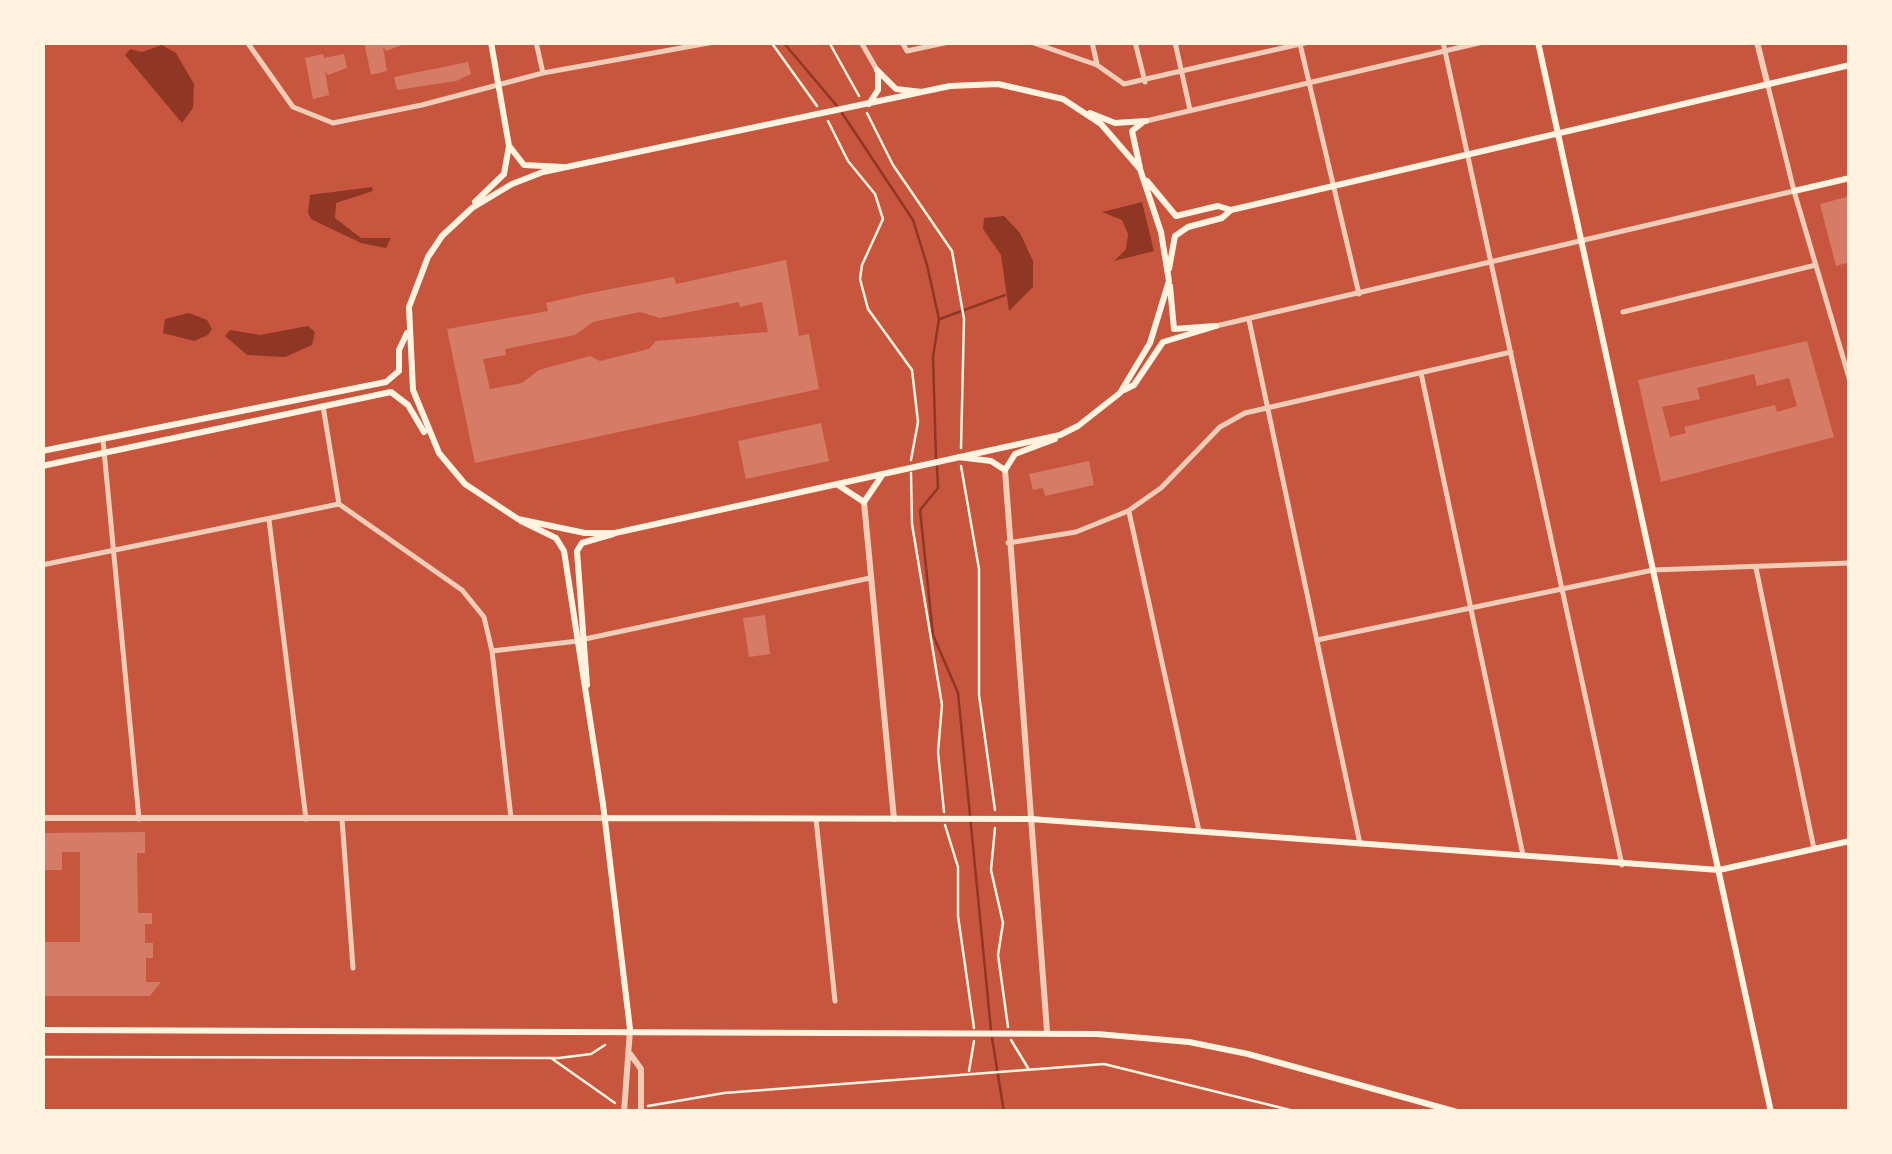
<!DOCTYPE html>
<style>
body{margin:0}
#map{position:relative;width:1892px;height:1154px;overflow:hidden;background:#c8553d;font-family:Helvetica,sans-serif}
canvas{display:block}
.frame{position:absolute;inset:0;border:45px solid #fff3e0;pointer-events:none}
</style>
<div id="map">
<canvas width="1892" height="1154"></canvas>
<div class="frame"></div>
</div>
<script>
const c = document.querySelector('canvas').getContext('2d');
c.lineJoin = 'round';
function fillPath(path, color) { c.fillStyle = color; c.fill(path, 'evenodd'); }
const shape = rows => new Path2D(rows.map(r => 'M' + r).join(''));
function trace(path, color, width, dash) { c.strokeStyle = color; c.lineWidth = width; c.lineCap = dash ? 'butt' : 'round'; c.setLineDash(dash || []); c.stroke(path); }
const water = shape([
 [162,45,176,53,194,84,193,108,182,123,125,55,130,49,142,52],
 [372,187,373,191,336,203,335,218,361,238,391,238,386,248,361,243,311,219,308,213,310,195],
 [1142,202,1154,251,1114,261,1126,249,1128,234,1122,220,1102,212],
 [1004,216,1020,233,1033,261,1033,287,1009,311,1001,255,983,229,984,218],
 [189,313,207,320,212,329,208,335,194,341,163,333,165,319],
 [308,326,315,332,312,345,285,357,247,355,225,336,230,330,260,335]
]);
const stream = shape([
 [783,42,837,106],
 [842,113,913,220,927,265,939,319,933,357,936,459],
 [940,319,1005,295],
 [937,467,938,488,920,510,933,635,958,693,991,1030],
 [992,1038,1004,1112]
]);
const building = shape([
 [364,42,405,42,405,44,386,51,383,47,387,71,371,75],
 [323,54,324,58,344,54,347,68,328,75,325,71,329,95,313,99,305,58],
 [468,62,471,74,456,81,397,90,394,77],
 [1850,196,1850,262,1836,266,1820,204],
 [786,260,799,336,809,334,819,389,475,463,447,329,548,311,546,303,585,294,674,277,676,284],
 [739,302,740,307,762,302,768,332,656,341,649,349,600,361,590,356,539,370,522,383,490,389,483,359,506,355,505,349,575,335,593,322,640,312,660,318],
 [1807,341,1834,437,1661,482,1638,380],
 [1754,374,1757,386,1789,378,1797,406,1777,412,1775,405,1684,427,1686,433,1670,437,1662,407,1700,399,1697,388],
 [821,423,829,461,746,479,738,441],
 [1089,461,1094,485,1045,496,1043,488,1033,490,1029,474],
 [765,615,770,654,749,657,743,618],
 [145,832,145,853,137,853,138,913,152,913,152,924,145,924,145,943,153,943,153,958,146,958,146,982,161,982,150,996,42,996,42,942,80,942,80,852,62,852,62,870,42,870,42,833]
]);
const path = shape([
 [771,42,817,106],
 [829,42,859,96],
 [867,113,893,165,952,251,964,319,961,448],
 [828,121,848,161,875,194,883,219,862,265,860,279,868,309,912,370,918,422,911,460],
 [961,466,979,569,979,695,995,810],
 [911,473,912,524,942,705,938,752,944,812],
 [945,825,958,867,958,916,974,1028],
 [995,828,991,870,1003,923,998,955,1008,1027],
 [1011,1040,1028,1068],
 [42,1057,559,1058,591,1054,605,1045],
 [551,1058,615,1103],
 [969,1071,974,1041],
 [648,1106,724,1093,1104,1064,1298,1112]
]);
const minor = shape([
 [247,42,293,107,333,123,422,105,543,73,714,42],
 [536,42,543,73],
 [861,42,877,70],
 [902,42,907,51,949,42],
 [1031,42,1097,65,1124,84,1309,42],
 [1092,42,1097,64],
 [1135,42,1145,82],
 [1175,42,1190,110],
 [1443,42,1622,865],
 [1300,44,1359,294],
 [1768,86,1794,191,1850,381],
 [1146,121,1483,42],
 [1623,312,1816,265],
 [1249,320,1360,844],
 [1216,326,1794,191],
 [1421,373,1523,855],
 [323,406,339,504],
 [103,440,139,819],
 [1129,512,1199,831],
 [269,520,306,819],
 [1008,543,1076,532,1128,511,1161,488,1220,427,1245,413,1511,352],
 [42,565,339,504,462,590,484,617,492,651,511,818],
 [1756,568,1814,849],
 [585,639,870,578],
 [1317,640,1653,570,1850,563],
 [492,651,578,641],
 [342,819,353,968],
 [816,819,835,1001]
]);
const tertiary = shape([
 [1757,42,1768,86],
 [1005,470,1047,1031],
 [864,502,894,819],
 [42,818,605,818],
 [631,1055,641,1069,641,1112],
 [624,1112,630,1030]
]);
const secondary = shape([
 [1538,42,1771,1112],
 [877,70,896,89,922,92],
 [998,84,1063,99,1101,124,1140,169,1161,232,1169,281,1150,343,1120,393,1078,426,1060,435,615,533,585,533,518,519,465,484,439,453,413,390,409,307,428,257,442,236,472,208,512,184,543,172,950,86,998,84],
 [869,104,878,90,878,71],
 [1090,113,1115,123,1146,121],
 [510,147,524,165,563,167],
 [1140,168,1132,131,1142,123],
 [1147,181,1176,216,1218,206,1231,210],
 [1794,191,1850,178],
 [475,202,504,174,509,146,491,42],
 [1169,269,1175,236,1188,227,1222,218,1231,210,1850,65],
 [1170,286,1174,329,1215,326],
 [1124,390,1134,385,1163,342,1216,326],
 [42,451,386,382,399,371,399,350,407,333],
 [958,457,991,461,1005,470,1015,454,1055,439],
 [42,466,391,392,408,405,424,432],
 [838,485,864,502,881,477],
 [521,521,556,538,564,551,603,804,630,1029],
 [587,685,577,551,582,543,613,534],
 [605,818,1031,819,1719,870,1850,841],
 [42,1030,1097,1034,1189,1042,1248,1054,1457,1112]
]);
fillPath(water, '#8f3625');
trace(stream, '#8f3625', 2.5);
fillPath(building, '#d67c66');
trace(path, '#fff3e0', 2.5);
trace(minor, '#f1ccb7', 5);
trace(tertiary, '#f1ccb7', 6);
trace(secondary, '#fff3e0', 6);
</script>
